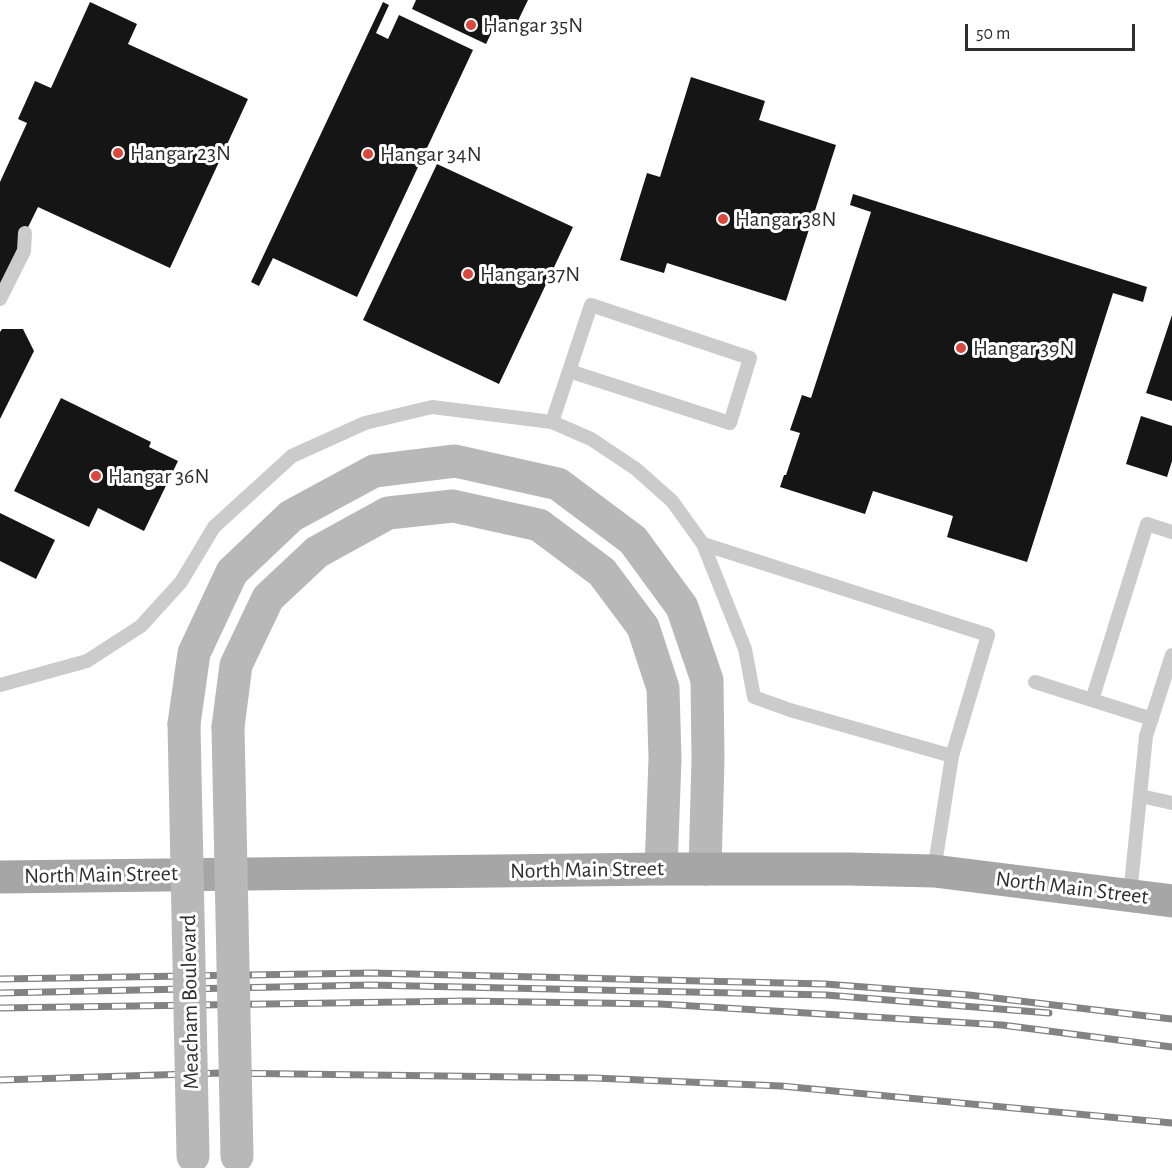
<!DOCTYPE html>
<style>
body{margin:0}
#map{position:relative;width:1172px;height:1168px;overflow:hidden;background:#fff;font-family:"Alegreya Sans",sans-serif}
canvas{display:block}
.scale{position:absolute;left:965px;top:24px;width:170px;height:27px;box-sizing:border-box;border:3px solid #2e2e2e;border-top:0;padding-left:8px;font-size:18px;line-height:21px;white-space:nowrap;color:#2e2e2e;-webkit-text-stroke:4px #fff;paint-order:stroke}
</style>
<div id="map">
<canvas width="1172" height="1168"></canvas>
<div class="scale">50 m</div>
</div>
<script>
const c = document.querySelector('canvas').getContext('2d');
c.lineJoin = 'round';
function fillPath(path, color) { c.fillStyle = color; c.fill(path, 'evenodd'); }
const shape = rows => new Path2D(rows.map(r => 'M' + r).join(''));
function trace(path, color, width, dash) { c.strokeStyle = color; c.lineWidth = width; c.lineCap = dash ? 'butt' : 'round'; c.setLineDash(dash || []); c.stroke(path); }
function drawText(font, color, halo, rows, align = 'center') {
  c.font = font + ' "Alegreya Sans",sans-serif'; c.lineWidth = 6; c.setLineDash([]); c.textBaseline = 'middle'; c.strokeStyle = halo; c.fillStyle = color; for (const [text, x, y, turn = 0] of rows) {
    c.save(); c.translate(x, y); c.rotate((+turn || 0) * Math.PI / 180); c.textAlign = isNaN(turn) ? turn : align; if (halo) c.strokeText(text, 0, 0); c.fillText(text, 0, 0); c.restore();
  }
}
const building = shape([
 [416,0,528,0,514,29,497,21,486,44,412,9],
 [90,2,137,24,128,44,248,99,170,268,38,207,0,284,0,182,27,123,18,119,35,81,51,88],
 [383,2,389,5,376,33,388,39,399,15,473,50,357,297,273,258,259,286,251,282],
 [691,77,765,101,759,120,836,145,786,301,667,263,664,273,620,260,647,173,660,177],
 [437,164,573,227,499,384,363,320],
 [853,194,1147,287,1143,302,1113,293,1027,562,947,537,953,516,873,491,865,514,780,487,784,475,786,475,800,433,790,430,802,395,811,398,871,212,850,205],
 [1172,315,1172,401,1146,393],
 [2,329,23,329,34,351,0,419,0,332],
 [61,398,151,442,149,447,178,461,144,531,98,508,89,527,14,491],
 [1141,416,1172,426,1172,461,1167,477,1126,464],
 [0,513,55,540,36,579,0,561]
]);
const lane = shape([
 [0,299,24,251,25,233],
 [552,422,591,305,750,358,730,423,569,371],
 [1035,682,1152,719],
 [0,685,87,661,141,626,181,582,214,527,292,456,365,423,432,407,552,422,591,439,636,469,672,501,703,544,745,649,754,697,790,710,952,756,988,635,703,544],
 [1092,700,1147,524,1172,532],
 [1140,796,1172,803],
 [934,871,952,756],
 [1130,895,1146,736,1172,655]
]);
const secondary = shape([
 [184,724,194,653,232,572,291,516,374,471,455,461,558,484,633,540,682,607,707,680,708,759,705,869],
 [228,727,236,665,268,598,317,552,388,513,453,506,539,525,602,572,643,627,663,688,665,759,661,869]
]);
const primary = shape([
 [0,877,661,869,848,869,934,871,1172,901]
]);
const rail = shape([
 [0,979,371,973,825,984,969,995,1172,1019],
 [0,993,369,985,826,995,1049,1013],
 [0,1008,466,1001,660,1004,1002,1025,1172,1047],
 [0,1080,221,1073,594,1078,781,1086,1172,1123]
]);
const secondaryBridge = shape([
 [184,724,193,1156],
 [228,727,237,1156]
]);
const markers = [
 [471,25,6,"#d8483c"],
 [118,153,6,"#d8483c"],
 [368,154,6,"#d8483c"],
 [723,219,6,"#d8483c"],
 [468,274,6,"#d8483c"],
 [961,348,6,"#d8483c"],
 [96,476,6,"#d8483c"]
];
const poiNames = [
 ["Hangar 35N",483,25],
 ["Hangar 23N",130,153],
 ["Hangar 34N",380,154],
 ["Hangar 38N",735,219],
 ["Hangar 37N",480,274],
 ["Hangar 39N",973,348],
 ["Hangar 36N",108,476]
];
const streetNames = [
 ["North Main Street",587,870,-1],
 ["North Main Street",101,875,-1],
 ["North Main Street",1072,888,7],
 ["Meacham Boulevard",190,1002,-91]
];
fillPath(building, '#151515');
trace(lane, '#cbcbcb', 14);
trace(secondary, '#b8b8b8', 33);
trace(primary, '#a6a6a6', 33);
trace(rail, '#838383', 7);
trace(rail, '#fff', 4.5, [14]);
trace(secondaryBridge, '#b8b8b8', 33);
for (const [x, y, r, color] of markers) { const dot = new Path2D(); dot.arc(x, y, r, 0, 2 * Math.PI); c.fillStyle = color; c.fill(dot); trace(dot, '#fff', 2); }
drawText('22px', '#2e2e2e', '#fff', poiNames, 'left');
drawText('22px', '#2e2e2e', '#fff', streetNames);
</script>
